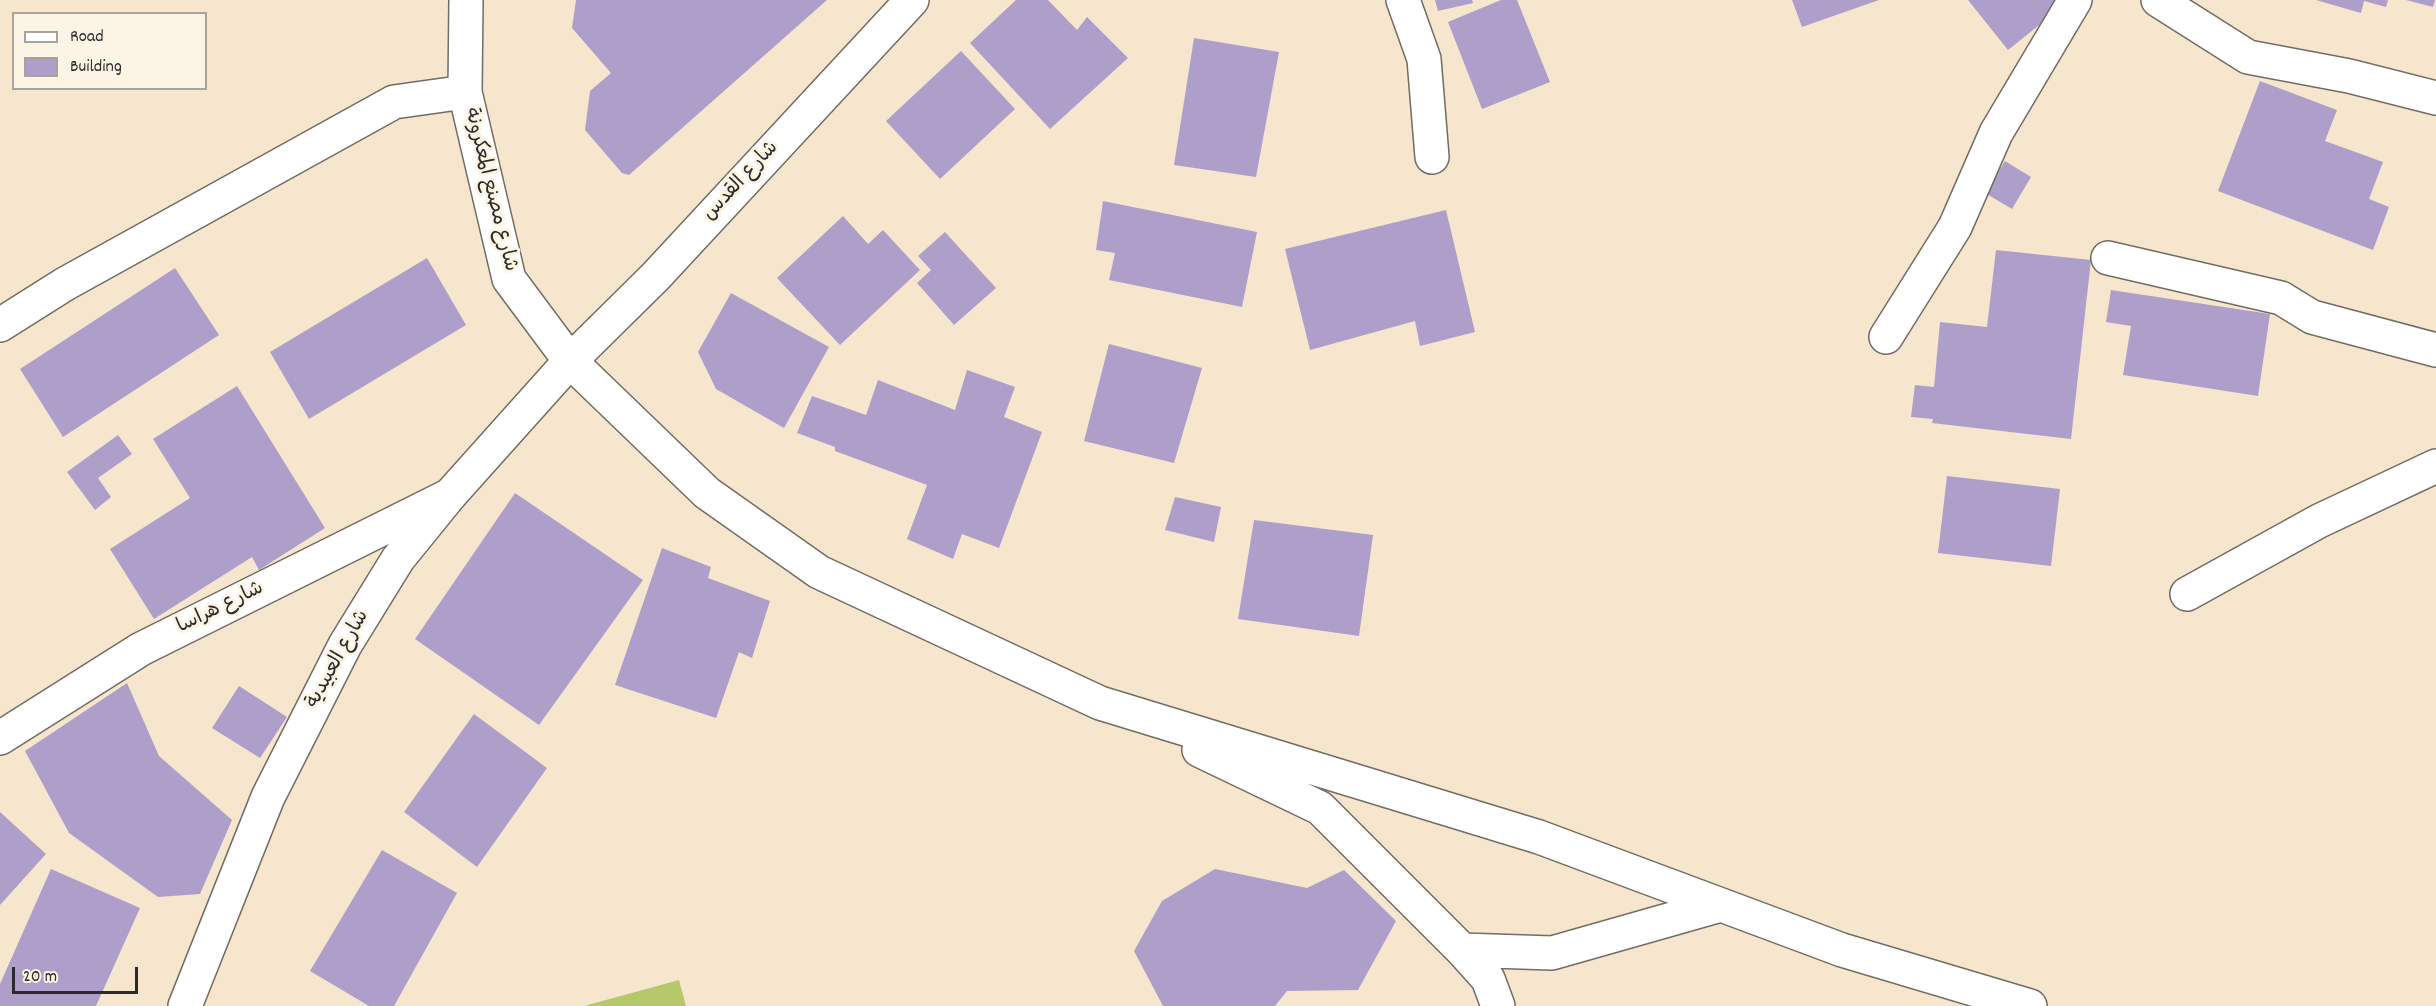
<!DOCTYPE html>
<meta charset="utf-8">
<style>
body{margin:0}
#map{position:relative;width:2436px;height:1006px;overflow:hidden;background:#f7e6ce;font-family:Dekko,sans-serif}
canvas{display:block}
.legend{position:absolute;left:12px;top:12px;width:195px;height:78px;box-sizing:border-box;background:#fcf5e5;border:2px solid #a8a49b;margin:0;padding:8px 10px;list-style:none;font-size:18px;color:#2b2b2b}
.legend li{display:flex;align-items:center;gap:12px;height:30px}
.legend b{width:30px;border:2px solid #a8a49b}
.scale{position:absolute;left:12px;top:967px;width:126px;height:27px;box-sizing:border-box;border:3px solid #2b2b2b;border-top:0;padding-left:8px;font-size:18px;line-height:21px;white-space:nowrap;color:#2b2b2b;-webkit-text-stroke:4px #fcf5e5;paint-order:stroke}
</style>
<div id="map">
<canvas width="2436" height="1006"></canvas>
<ul class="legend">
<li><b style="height:8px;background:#fff"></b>Road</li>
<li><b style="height:16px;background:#ae9eca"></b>Building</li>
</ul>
<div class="scale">20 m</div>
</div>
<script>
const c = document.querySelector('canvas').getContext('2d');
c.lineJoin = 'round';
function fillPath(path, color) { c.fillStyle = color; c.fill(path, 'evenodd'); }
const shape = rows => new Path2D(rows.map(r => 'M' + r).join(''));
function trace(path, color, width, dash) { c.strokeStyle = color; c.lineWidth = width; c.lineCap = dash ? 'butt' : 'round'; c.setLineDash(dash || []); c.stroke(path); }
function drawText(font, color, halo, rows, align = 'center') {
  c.font = font + ' Dekko,"Playpen Sans Arabic",sans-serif'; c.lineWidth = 6; c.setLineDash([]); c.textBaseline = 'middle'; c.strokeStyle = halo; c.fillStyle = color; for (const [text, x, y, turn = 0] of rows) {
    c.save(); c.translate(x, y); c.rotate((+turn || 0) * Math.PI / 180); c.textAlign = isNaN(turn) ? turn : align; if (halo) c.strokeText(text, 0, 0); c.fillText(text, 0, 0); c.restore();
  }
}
const green = shape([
 [679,980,686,1006,584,1006]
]);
const building = shape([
 [576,0,827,0,629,175,622,173,585,130,590,91,611,73,572,28],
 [1016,0,1048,0,1077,30,1087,17,1128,58,1050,129,970,43],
 [1435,0,1472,0,1473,3,1438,11],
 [1501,0,1517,0,1550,82,1482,109,1448,22],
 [1792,0,1879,0,1802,27],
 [1968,0,2058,0,2063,6,2008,50],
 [2316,0,2388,0,2386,7,2364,1,2361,13],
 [2406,0,2435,0,2433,7],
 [1194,38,1279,52,1256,177,1174,165],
 [961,51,1015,109,940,179,886,121],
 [2260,81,2337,110,2325,141,2383,162,2369,199,2389,207,2373,250,2218,191],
 [2005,161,2031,177,2012,209,1985,193],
 [1103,201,1257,232,1242,307,1109,280,1115,253,1096,250],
 [1446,210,1475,332,1420,346,1415,321,1310,350,1285,249],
 [843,216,868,244,883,230,920,270,840,345,777,278],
 [945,232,996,288,954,325,917,283,931,270,918,256],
 [1996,250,2091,260,2071,439,1932,423,1933,419,1911,417,1915,385,1934,387,1940,322,1987,327],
 [427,258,466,325,309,419,270,352],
 [175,268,219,335,63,437,20,369],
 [2111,290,2270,314,2258,396,2123,375,2131,326,2106,322],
 [731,293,829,347,784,428,716,389,698,352],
 [1109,344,1202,368,1174,463,1084,441],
 [967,370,1015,387,1004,417,1042,432,999,548,962,534,953,559,907,539,927,485,835,451,835,447,797,433,812,396,866,415,878,380,955,410],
 [237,386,325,528,259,570,252,557,154,619,110,549,190,498,153,439],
 [118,435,132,454,98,478,111,497,95,510,67,472],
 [1947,476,2060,489,2051,566,1938,553],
 [515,493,643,580,539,725,415,639],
 [1175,497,1221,507,1214,542,1165,530],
 [1254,520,1373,535,1359,636,1238,619],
 [662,548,711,567,708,578,770,601,752,658,739,652,716,718,615,685],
 [127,683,159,756,232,820,200,894,158,897,69,833,25,751],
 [239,686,287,717,260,758,212,728],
 [474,714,547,768,477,867,404,812],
 [0,812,46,854,0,905],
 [382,850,457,893,394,1006,369,1006,310,971],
 [51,869,140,908,96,1006,0,1006,0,984],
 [1215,869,1307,888,1344,870,1396,921,1358,990,1287,991,1275,1006,1163,1006,1134,951,1162,901]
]);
const minor = shape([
 [466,0,465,92,509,279,570,361,707,493,819,572,1100,703,1539,837,1842,950,2030,1006],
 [1403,0,1424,59,1432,157],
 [2158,0,2248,57,2349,76,2436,98],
 [2108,258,2281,298,2312,317,2436,350],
 [0,325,65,284,394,102,465,92],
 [1886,337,1955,227,1996,133,2075,0],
 [2187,594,2319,521,2436,466],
 [0,738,141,649,450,495],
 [1199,750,1320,808,1462,950,1552,953,1721,905],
 [1462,950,1488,979,1498,1006]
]);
const major = shape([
 [185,1006,268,797,345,645,398,559,450,495,570,361,656,276,912,0]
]);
const streetNames = [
 ["شارع القدس",742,182,-47],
 ["شارع مصنع المعكرونة",489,190,76],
 ["شارع هراسا",221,609,-26],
 ["شارع العبيدية",339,660,-61]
];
fillPath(green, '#b7c86b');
fillPath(building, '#ae9eca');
trace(minor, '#726c64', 36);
trace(major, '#726c64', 36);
trace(minor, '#fff', 33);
trace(major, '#fff', 33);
drawText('20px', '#2b2b2b', '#fcf5e5', streetNames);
</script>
